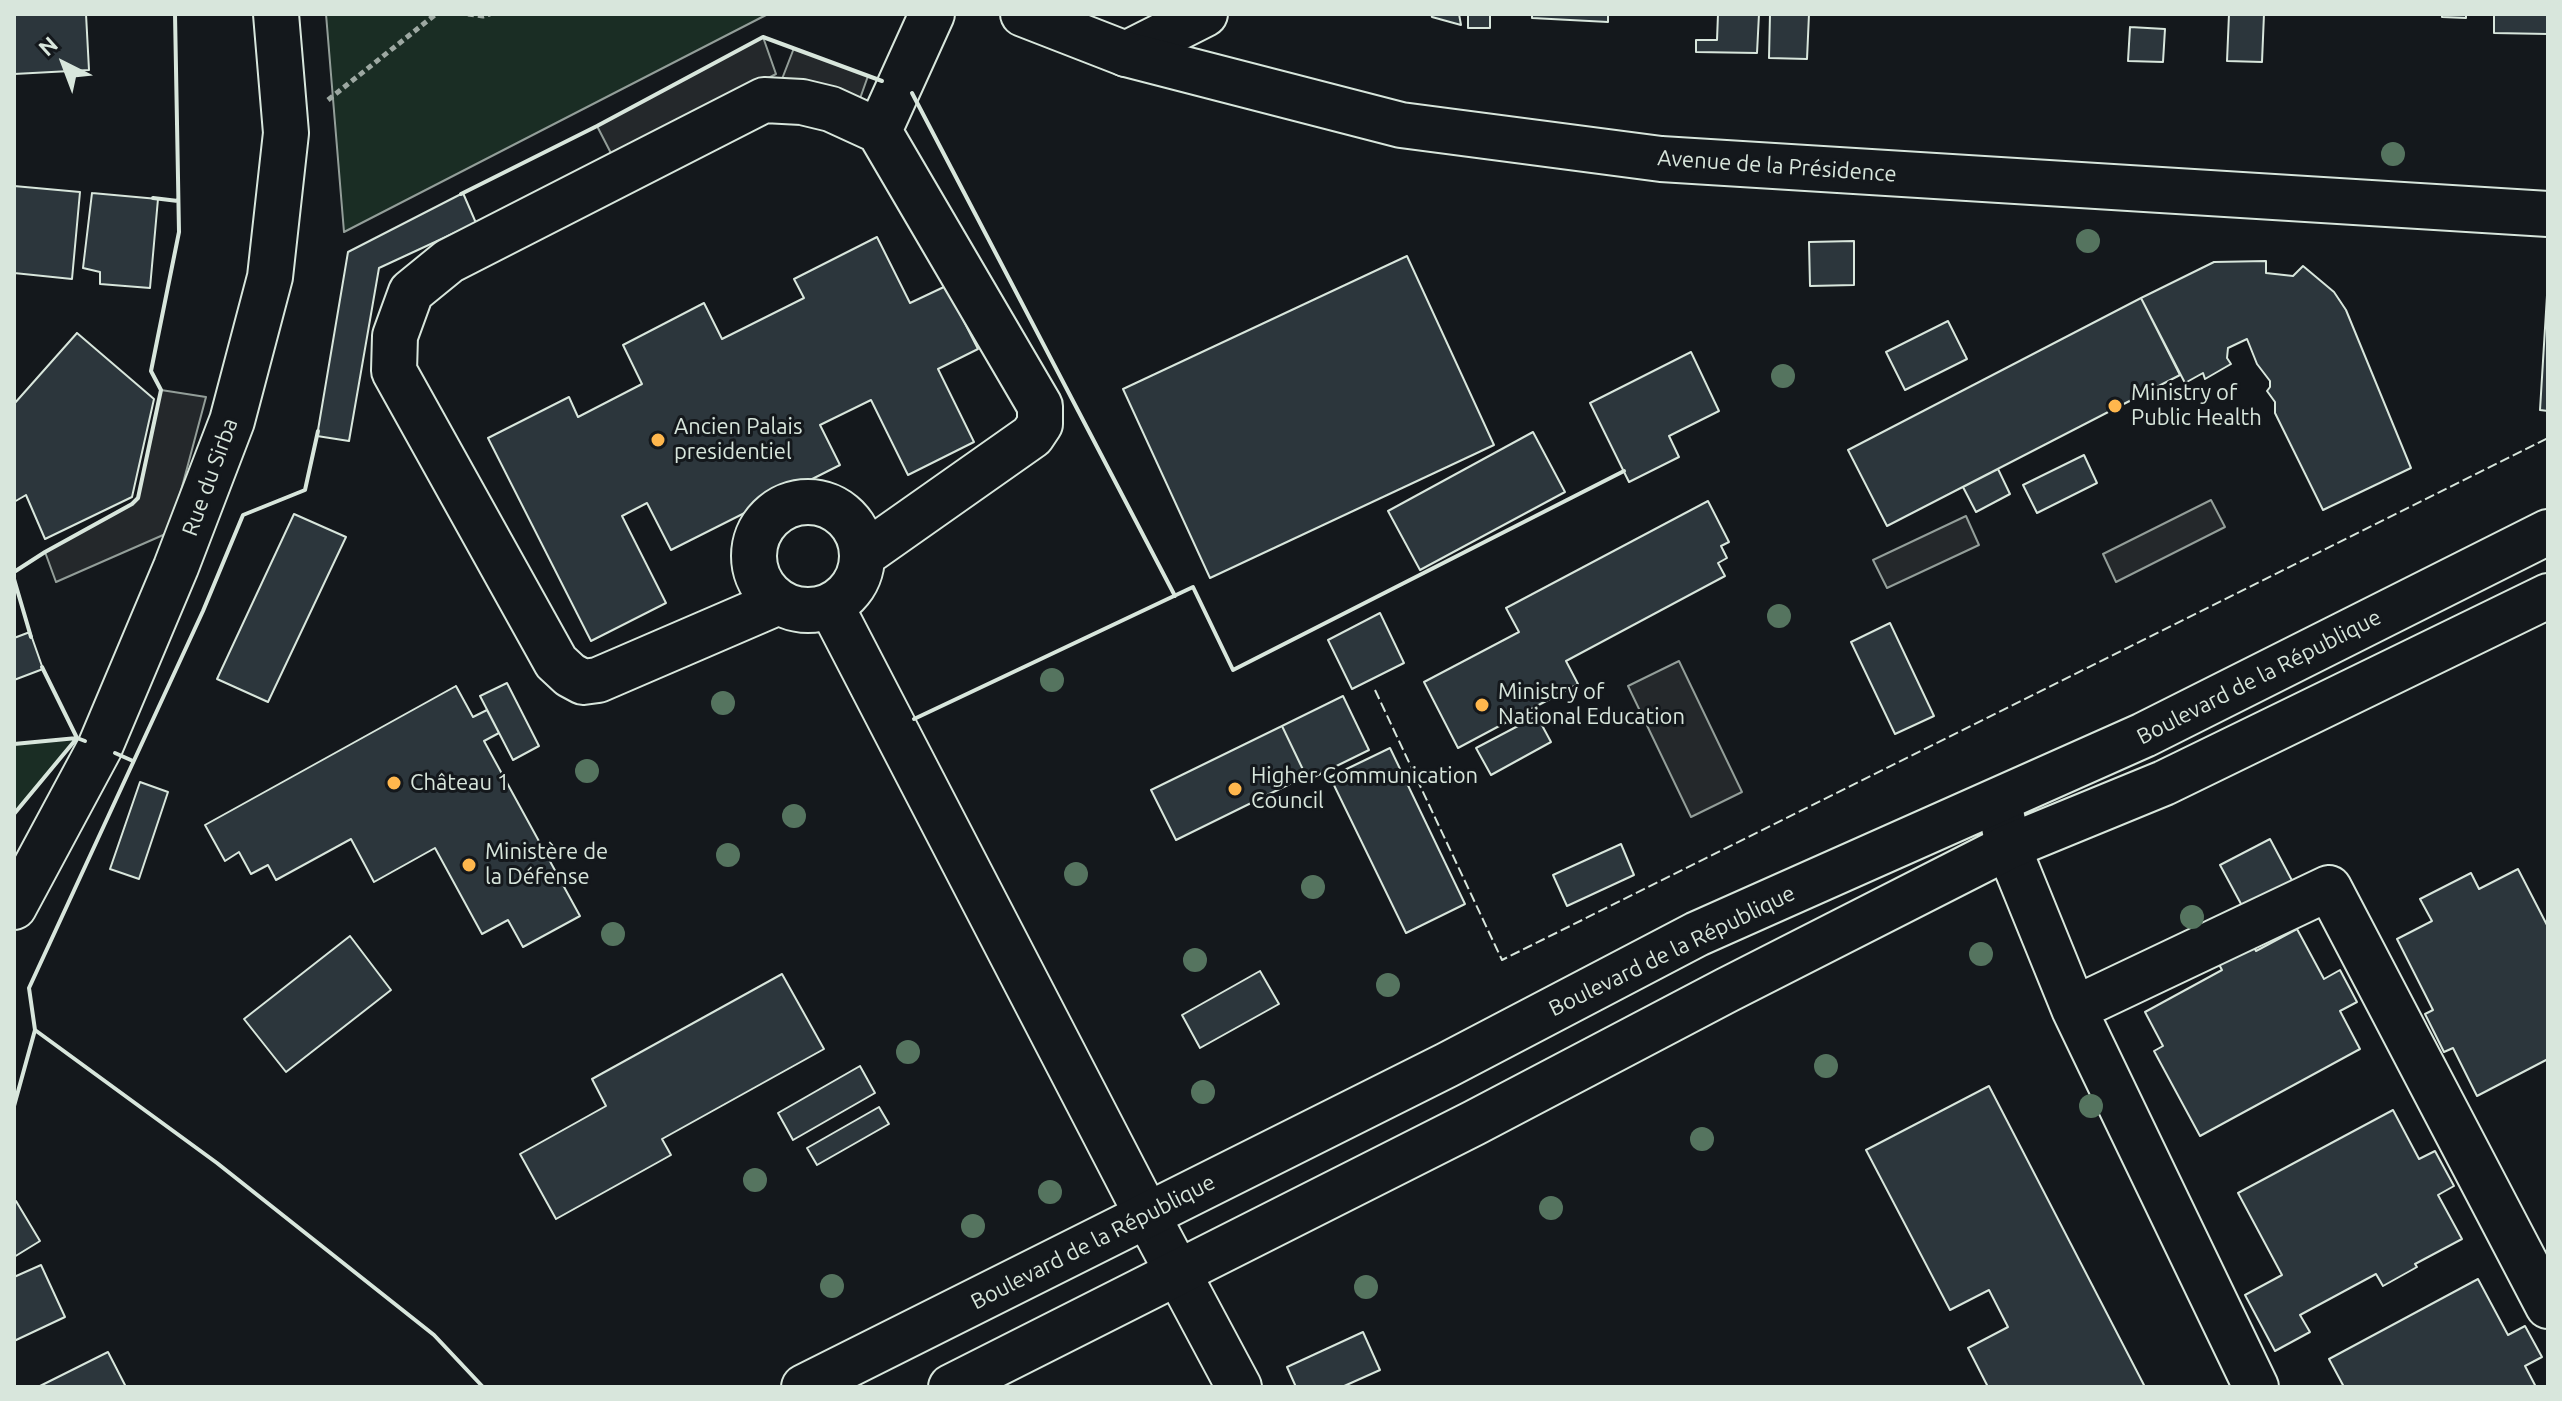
<!DOCTYPE html>
<meta charset="utf-8">
<style>
body{margin:0}
#map{position:relative;width:2562px;height:1401px;overflow:hidden;background:#14181c;font-family:Ubuntu,sans-serif}
canvas{display:block}
.frame{position:absolute;inset:0;border:16px solid #d8e6dc;pointer-events:none}
.north{position:absolute;left:24px;top:24px;width:80px;height:80px;-webkit-text-stroke:6px #14181c;paint-order:stroke;rotate:318deg;font-size:22px;font-weight:700;line-height:32px;text-align:center;color:#d8e6dc}
.north::after{content:'';display:block;margin:auto;width:28px;height:36px;background:#d8e6dc;clip-path:polygon(50% 0,100% 100%,50% 72%,0 100%)}
</style>
<div id="map">
<canvas width="2562" height="1401"></canvas>
<div class="frame"></div>
<div class="north">N</div>
</div>
<script>
const c = document.querySelector('canvas').getContext('2d');
c.lineJoin = 'round';
function fillPath(path, color) { c.fillStyle = color; c.fill(path, 'evenodd'); }
const shape = rows => new Path2D(rows.map(r => 'M' + r).join(''));
function trace(path, color, width, dash) { c.strokeStyle = color; c.lineWidth = width; c.lineCap = dash ? 'butt' : 'round'; c.setLineDash(dash || []); c.stroke(path); }
function drawText(font, color, halo, rows, align = 'center') {
  c.font = font + ' Ubuntu,sans-serif'; c.lineWidth = 6; c.setLineDash([]); c.textBaseline = 'middle'; c.strokeStyle = halo; c.fillStyle = color; for (const [text, x, y, turn = 0] of rows) {
    c.save(); c.translate(x, y); c.rotate((+turn || 0) * Math.PI / 180); c.textAlign = isNaN(turn) ? turn : align; if (halo) c.strokeText(text, 0, 0); c.fillText(text, 0, 0); c.restore();
  }
}
const green = shape([
 [326,14,768,14,344,232,326,14],
 [77,738,14,814,14,744,77,738]
]);
const parking = shape([
 [763,37,776,74,614,159,597,126,763,37],
 [794,48,868,76,857,107,782,79,794,48],
 [161,390,206,397,170,532,56,582,45,552,132,504,138,498,161,390],
 [2211,500,2225,527,2116,582,2103,554,2211,500],
 [1966,516,1979,545,1887,588,1873,560,1966,516],
 [1679,661,1742,792,1691,817,1628,686,1679,661]
]);
const building = shape([
 [14,14,86,14,89,70,14,74,14,14],
 [1431,14,1459,14,1461,25,1432,17,1431,14],
 [1468,14,1490,14,1490,28,1468,28,1468,14],
 [1532,14,1608,14,1608,22,1532,18,1532,14],
 [1718,14,1759,14,1757,53,1696,52,1696,40,1717,40,1718,14],
 [1770,14,1809,14,1807,59,1769,58,1770,14],
 [2229,14,2264,14,2262,62,2227,61,2229,14],
 [2442,14,2466,14,2466,18,2442,17,2442,14],
 [2494,14,2548,14,2548,34,2494,33,2494,14],
 [2130,27,2165,29,2163,62,2128,61,2130,27],
 [14,186,80,192,72,279,14,273,14,186],
 [92,193,158,199,150,288,100,284,100,272,83,268,92,193],
 [463,193,476,223,379,268,349,441,317,436,348,252,463,193],
 [877,237,910,303,946,286,978,349,938,369,974,442,908,475,871,400,820,425,840,465,671,550,647,503,622,516,666,603,591,641,488,438,569,397,578,417,642,384,623,345,704,303,722,339,804,298,794,279,877,237],
 [1854,241,1854,285,1810,286,1809,242,1854,241],
 [1407,256,1494,445,1210,578,1123,389,1407,256],
 [2266,261,2266,273,2293,276,2303,266,2334,292,2346,310,2411,468,2323,510,2275,413,2275,402,2267,391,2270,387,2270,381,2257,364,2247,339,2228,348,2227,358,2231,364,2205,379,2203,373,2185,383,2141,298,2214,262,2266,261],
 [2548,279,2548,411,2540,410,2548,279],
 [2141,298,2180,375,1887,526,1848,450,2141,298],
 [1948,321,1967,359,1905,390,1886,352,1948,321],
 [77,333,154,399,132,497,45,539,26,495,14,502,14,404,77,333],
 [1691,352,1719,411,1669,436,1679,457,1629,482,1590,403,1691,352],
 [1533,432,1565,492,1420,570,1388,511,1533,432],
 [2084,455,2097,483,2037,513,2023,485,2084,455],
 [1998,469,2010,494,1976,512,1963,487,1998,469],
 [1708,501,1729,542,1721,546,1727,558,1718,563,1725,576,1566,661,1578,684,1458,748,1424,682,1519,632,1506,608,1708,501],
 [294,514,346,537,268,702,217,679,294,514],
 [1380,613,1404,663,1352,689,1328,640,1380,613],
 [1890,623,1934,716,1895,734,1851,642,1890,623],
 [30,632,43,669,14,680,14,638,30,632],
 [507,683,539,746,513,760,480,696,507,683],
 [456,686,473,717,487,710,499,733,484,741,580,916,523,947,508,920,482,934,435,848,374,882,351,839,276,880,268,865,251,874,239,852,225,861,205,825,456,686],
 [1343,696,1369,750,1308,780,1282,726,1343,696],
 [1537,716,1551,742,1491,775,1476,748,1537,716],
 [1282,726,1306,776,1176,840,1151,790,1282,726],
 [1390,748,1465,904,1406,933,1330,777,1390,748],
 [140,782,168,792,139,879,110,869,140,782],
 [2270,839,2296,888,2247,915,2220,865,2270,839],
 [1621,844,1634,875,1567,906,1553,875,1621,844],
 [2518,869,2548,927,2548,1059,2477,1096,2453,1048,2444,1052,2425,1014,2433,1010,2397,939,2432,921,2420,899,2471,873,2479,889,2518,869],
 [2297,929,2324,979,2340,970,2357,1002,2340,1011,2360,1049,2200,1136,2154,1051,2163,1046,2145,1012,2222,970,2215,957,2249,938,2256,951,2297,929],
 [350,936,391,990,286,1072,244,1019,350,936],
 [1260,971,1279,1004,1200,1048,1182,1015,1260,971],
 [782,974,824,1049,662,1139,671,1155,556,1219,520,1154,606,1106,592,1079,782,974],
 [860,1066,875,1093,793,1140,778,1113,860,1066],
 [1989,1086,2145,1387,1988,1387,1968,1348,2008,1327,1989,1290,1950,1310,1866,1150,1989,1086],
 [879,1107,889,1124,817,1165,807,1148,879,1107],
 [2393,1110,2419,1159,2435,1151,2454,1186,2438,1195,2462,1239,2415,1264,2417,1267,2383,1286,2376,1274,2300,1315,2310,1332,2275,1351,2245,1295,2282,1275,2238,1193,2393,1110],
 [16,1201,40,1241,14,1257,14,1202,16,1201],
 [41,1265,65,1317,14,1341,14,1277,41,1265],
 [2478,1279,2508,1335,2525,1326,2542,1357,2525,1366,2536,1387,2344,1387,2329,1359,2478,1279],
 [1363,1332,1380,1370,1342,1387,1296,1387,1287,1367,1363,1332],
 [108,1352,126,1387,38,1387,108,1352]
]);
const path = shape([
 [468,14,483,16,490,14],
 [328,100,436,14]
]);
const minor = shape([
 [1126,54,1205,14],
 [879,131,932,14],
 '754 556a54 54 0 1 1 108 0a54 54 0 1 1-108 0Z',
 [779,602,598,680,583,682,570,675,556,662,394,371,395,336,411,292,449,261,764,100,802,102,831,109,879,131,1040,406,1040,424,1032,436,863,555],
 [831,606,1147,1215,1239,1387],
 [1999,801,2008,847,2074,1009,2256,1387],
 [14,907,100,747,176,567,232,421,270,277,286,133,276,14],
 [2074,1009,2329,888,2548,1306]
]);
const major = shape([
 [1023,14,1126,54,1401,125,1661,159,2548,214],
 [804,1387,1447,1065,1697,934,2144,735,2548,532],
 [951,1387,1474,1123,1727,990,2008,847,2164,783,2548,596]
]);
const fence = shape([
 [1375,690,1502,960,2548,438]
]);
const wall = shape([
 [912,93,1175,596],
 [461,194,597,126,763,37,882,81],
 [153,198,178,201],
 [14,572,45,552,132,504,138,498,161,390,151,371,179,232,175,14],
 [14,579,31,637],
 [42,667,77,738,85,741],
 [914,719,1193,587,1233,670,1624,471],
 [14,744,77,738,14,814],
 [115,753,133,761],
 [35,1030,29,988,203,611,243,515,305,490,318,431],
 [14,1106,35,1030,217,1163,434,1335,483,1387]
]);
const trees = [
 [2393,154],
 [2088,241],
 [1783,376],
 [1779,616],
 [1052,680],
 [723,703],
 [587,771],
 [794,816],
 [728,855],
 [1076,874],
 [1313,887],
 [2192,917],
 [613,934],
 [1981,954],
 [1195,960],
 [1388,985],
 [908,1052],
 [1826,1066],
 [1203,1092],
 [2091,1106],
 [1702,1139],
 [755,1180],
 [1050,1192],
 [1551,1208],
 [973,1226],
 [832,1286],
 [1366,1287]
];
const markers = [
 [2115,406,8,"#ffb74d"],
 [658,440,8,"#ffb74d"],
 [1482,705,8,"#ffb74d"],
 [394,783,8,"#ffb74d"],
 [1235,789,8,"#ffb74d"],
 [469,865,8,"#ffb74d"]
];
const streetNames = [
 ["Avenue de la Présidence",1777,166,4],
 ["Rue du Sirba",210,477,-70],
 ["Boulevard de la République",2259,677,-27],
 ["Boulevard de la République",1672,951,-26],
 ["Boulevard de la République",1093,1242,-27]
];
const poiNames = [
 ["Ministry of",2131,393],
 ["Public Health",2131,418],
 ["Ancien Palais",674,427],
 ["presidentiel",674,452],
 ["Ministry of",1498,692],
 ["National Education",1498,717],
 ["Higher Communication",1251,776],
 ["Council",1251,801],
 ["Château 1",410,783],
 ["Ministère de",485,852],
 ["la Défense",485,877]
];
fillPath(green, '#1a2d24');
trace(green, '#939e99', 2);
fillPath(parking, '#24282b');
trace(parking, '#939e99', 2);
fillPath(building, '#2c363c');
trace(building, '#d8e6dc', 2);
trace(minor, '#d8e6dc', 48);
trace(major, '#d8e6dc', 48);
trace(path, '#9da8a2', 5, [6, 4]);
trace(minor, '#14181c', 44);
trace(major, '#14181c', 44);
trace(fence, '#d8e6dc', 2, [10, 4]);
trace(wall, '#d8e6dc', 4);
c.fillStyle = '#55745f';
for (const [x, y] of trees) { c.beginPath(); c.arc(x, y, 12, 0, 2 * Math.PI); c.fill(); }
for (const [x, y, r, color] of markers) { const dot = new Path2D(); dot.arc(x, y, r, 0, 2 * Math.PI); c.fillStyle = color; c.fill(dot); trace(dot, '#14181c', 3); }
drawText('22px', '#d8e6dc', '#14181c', streetNames);
drawText('22px', '#d8e6dc', '#14181c', poiNames, 'left');
</script>
